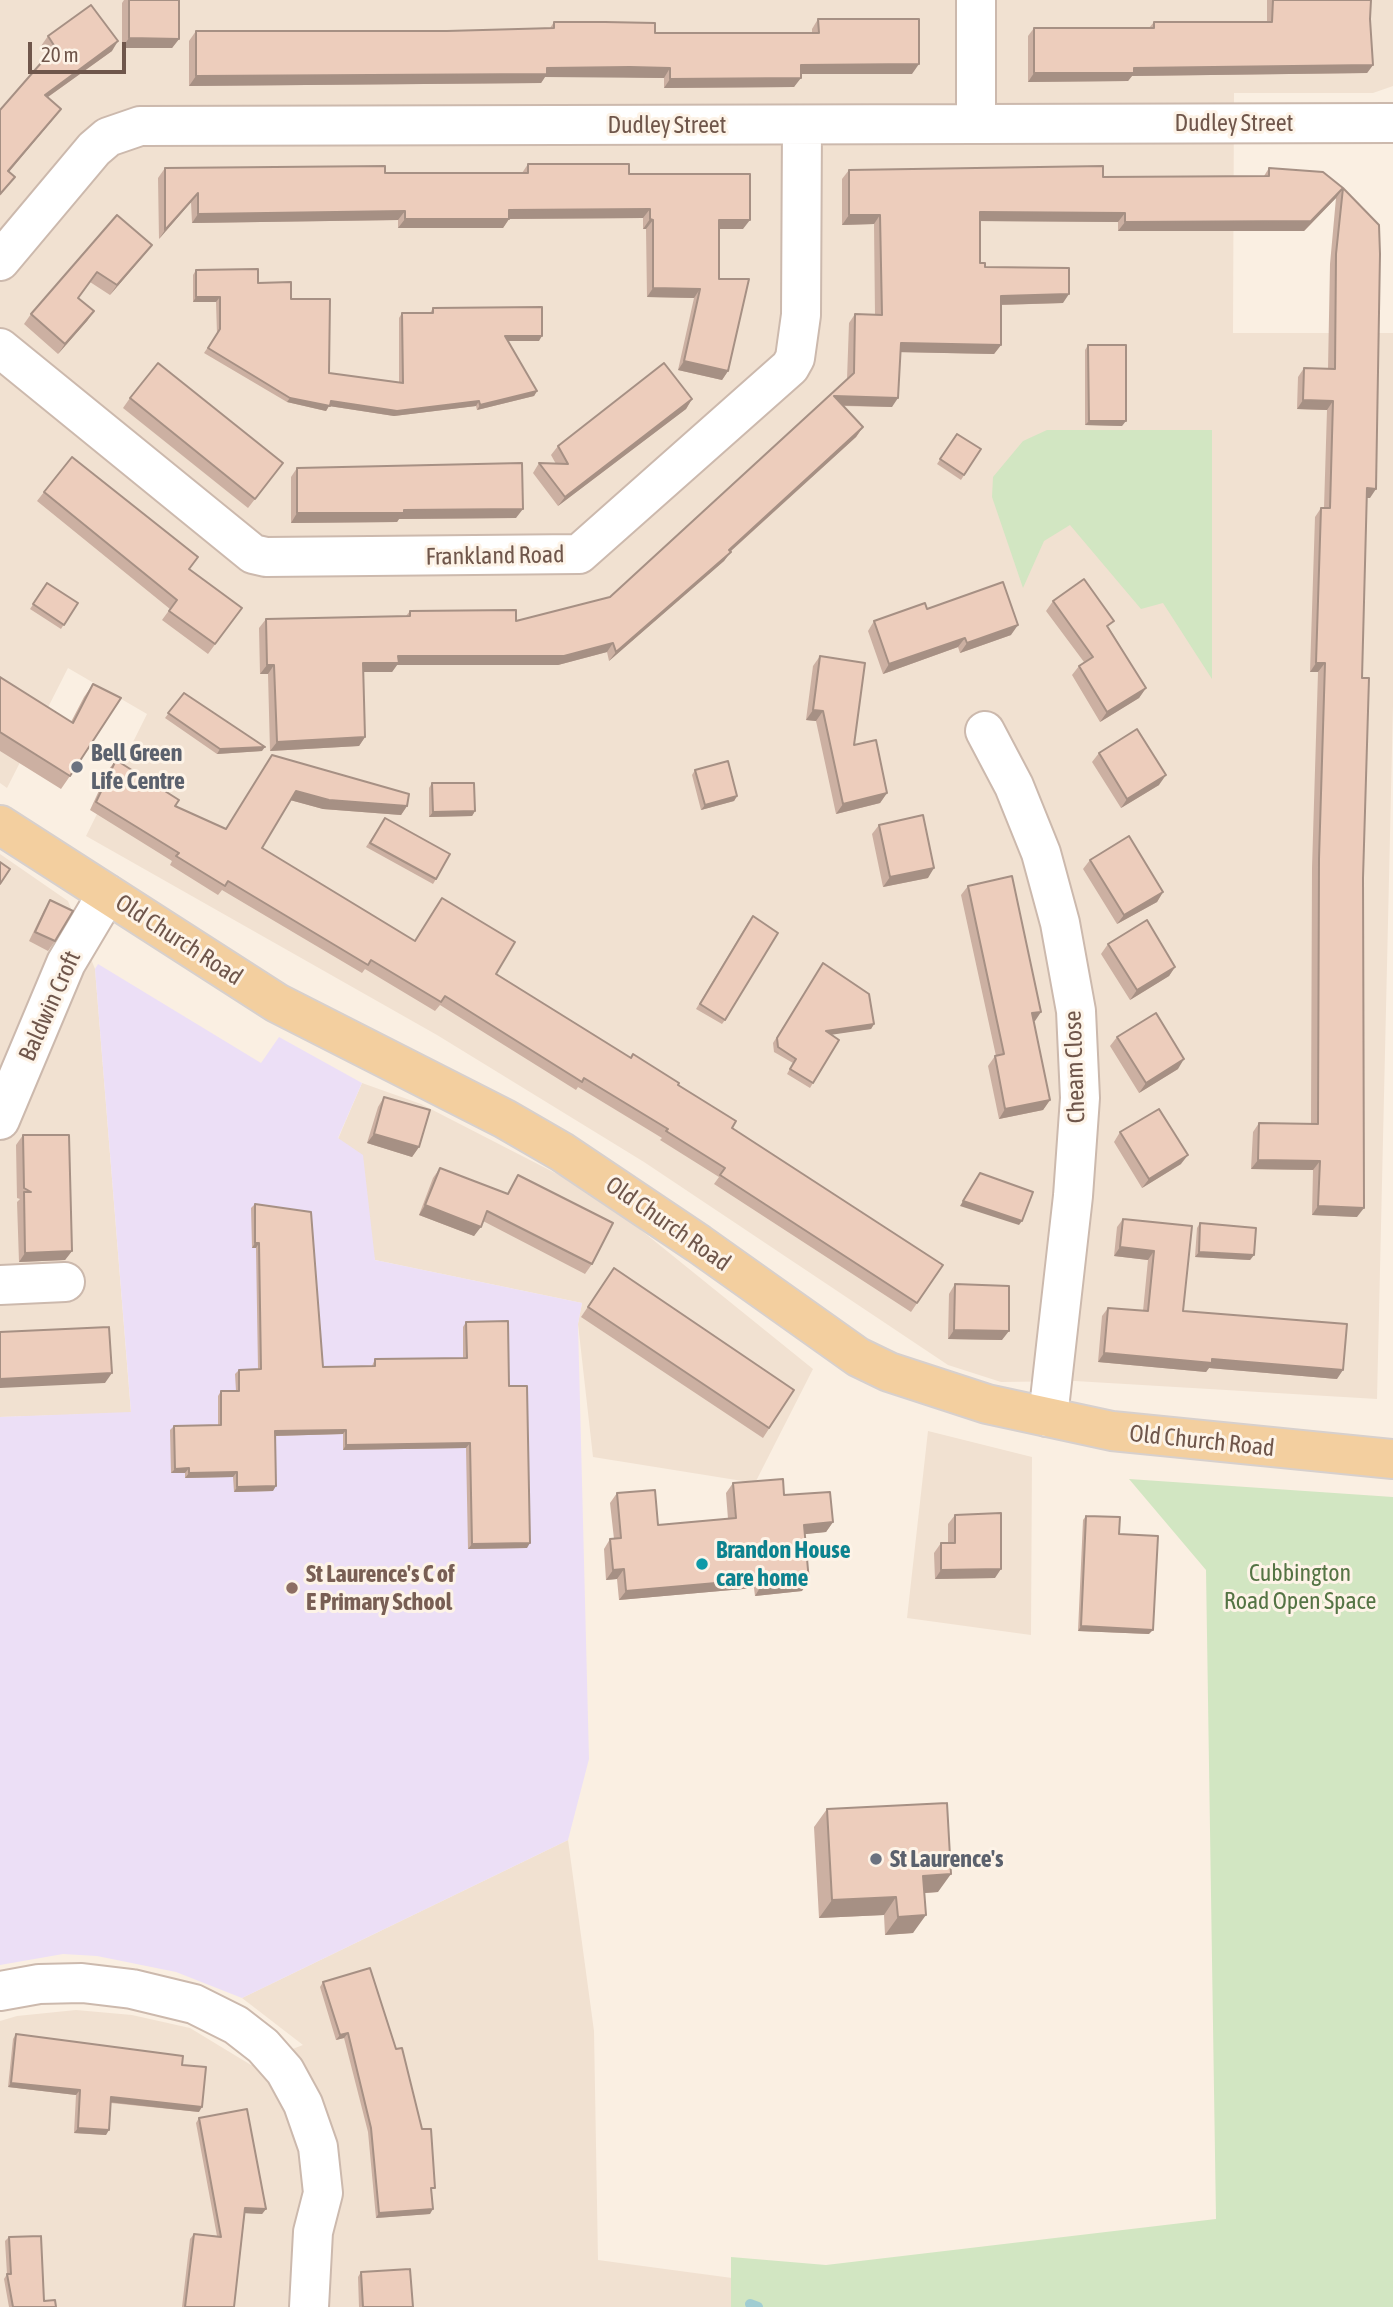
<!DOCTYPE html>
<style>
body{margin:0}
#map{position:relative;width:1393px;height:2307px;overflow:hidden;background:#faefe2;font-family:"Asap Condensed",sans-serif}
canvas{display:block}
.scale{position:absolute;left:28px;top:42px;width:98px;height:32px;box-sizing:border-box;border:4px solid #6f564b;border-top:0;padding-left:9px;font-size:21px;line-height:24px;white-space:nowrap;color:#6f564b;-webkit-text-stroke:5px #fdf3e7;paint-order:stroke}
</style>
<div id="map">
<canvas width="1393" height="2307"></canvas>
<div class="scale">20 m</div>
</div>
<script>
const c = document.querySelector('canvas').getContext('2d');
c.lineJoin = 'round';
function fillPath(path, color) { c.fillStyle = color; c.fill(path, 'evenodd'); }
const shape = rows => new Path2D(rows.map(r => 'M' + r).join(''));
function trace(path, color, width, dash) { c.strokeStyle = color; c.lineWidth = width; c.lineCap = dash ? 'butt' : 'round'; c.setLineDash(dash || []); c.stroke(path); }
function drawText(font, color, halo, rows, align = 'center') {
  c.font = font + ' "Asap Condensed",sans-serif'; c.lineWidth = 6; c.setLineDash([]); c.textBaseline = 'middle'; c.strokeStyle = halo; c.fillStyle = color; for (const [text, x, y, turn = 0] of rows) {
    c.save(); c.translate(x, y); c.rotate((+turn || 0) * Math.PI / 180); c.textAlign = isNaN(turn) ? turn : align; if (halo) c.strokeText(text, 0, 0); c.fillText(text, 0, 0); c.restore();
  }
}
const residential = shape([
 [0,0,1393,0,1393,86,1373,93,1234,93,1233,333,1393,333,1393,705,1377,1399,1075,1381,1001,1382,948,1365,644,1162,437,1035,86,836,147,714,68,668,7,788,0,783],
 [0,854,68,901,95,969,131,1413,0,1417],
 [362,1083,421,1104,561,1176,631,1222,813,1369,755,1483,593,1457,578,1324,582,1303,375,1260,338,1139],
 [928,1431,1032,1457,1031,1635,907,1618],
 [568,1840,594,2031,598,2260,732,2278,731,2307,0,2307,0,2021,17,2016,76,2010,132,2015,190,2028,251,2065,303,2045,242,1998]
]);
const education = shape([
 [98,964,261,1063,279,1037,362,1083,338,1138,363,1155,375,1260,582,1303,578,1324,589,1759,568,1840,242,1998,176,1972,97,1956,63,1954,0,1965,0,1417,131,1412,95,969]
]);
const green = shape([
 [1047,430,1212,430,1212,679,1163,603,1141,609,1070,525,1044,541,1023,588,992,497,993,477,1023,441],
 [1129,1479,1393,1497,1393,2307,731,2307,731,2257,826,2265,1216,2219,1206,1570]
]);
const stream = shape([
 [750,2304,758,2307]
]);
const minor = shape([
 [976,0,976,124],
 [0,261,94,149,108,137,140,126,1393,123],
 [0,348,253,554,266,557,579,554,790,367,795,358,801,315,802,125],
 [985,731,1014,786,1041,853,1060,923,1076,1011,1080,1098,1073,1196,1048,1417],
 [0,1120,66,963,107,894],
 [0,1285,65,1282],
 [0,1991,39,1984,82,1983,132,1989,194,2004,236,2025,263,2046,285,2071,303,2104,318,2147,323,2193,313,2232,309,2307]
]);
const major = shape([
 [0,825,277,1003,505,1119,562,1152,699,1244,858,1357,889,1372,987,1404,1112,1431,1393,1459]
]);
const wall = shape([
 [124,0,179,0,179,39,172,48,122,48,122,3],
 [1267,0,1371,0,1370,19,1373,65,1367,73,1132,76,1128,81,1028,82,1028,36,1034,28,1149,28,1154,22,1267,22],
 [818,19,912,74,801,74,794,87,664,88,664,78,624,77,545,77,541,83,189,86,189,41,196,31,447,31,550,28,554,22,655,33,812,33,812,29],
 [48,36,112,51,48,97,61,109,54,118,9,172,15,177,0,196,48,55,41,46],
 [528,164,629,174,743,229,719,229,719,279,728,371,722,380,678,370,694,298,647,297,646,229,643,229,643,218,509,219,503,228,398,228,398,220,192,223,191,202,159,239,158,178,165,168,385,173,522,173],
 [1269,168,1343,188,1370,498,1367,498,1362,678,1363,878,1357,1217,1312,1215,1313,1170,1251,1169,1253,1132,1259,1123,1311,1124,1312,868,1318,672,1310,672,1315,517,1321,508,1324,508,1327,410,1297,409,1298,377,1304,368,1328,369,1330,264,1336,198,1304,231,1118,231,1118,222,980,221,980,263,985,267,1063,303,1001,305,1001,345,994,354,900,352,892,407,843,406,863,427,856,437,730,552,724,561,609,661,607,652,558,665,397,665,392,672,363,672,365,737,359,746,270,751,268,674,260,674,259,628,266,619,406,616,410,611,516,621,610,597,847,379,849,323,855,314,875,315,874,224,842,225,842,179,849,170,1103,177,1264,176],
 [117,215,152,245,145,254,110,295,90,282,78,298,94,311,87,321,58,354,24,324,31,314],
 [196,270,258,283,291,299,329,373,399,382,399,318,402,313,430,313,433,308,539,341,508,341,537,391,534,396,477,410,476,406,394,416,329,406,326,411,287,402,204,353,217,334,216,302,193,302,193,275],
 [1088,345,1122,426,1085,425,1085,350],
 [130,398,283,463,248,508,123,408],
 [692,399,686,409,558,506,533,473,539,463,556,464,551,455,558,446],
 [957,434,981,449,961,480,937,464],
 [297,468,516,518,399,519,397,522,291,523,291,477],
 [44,492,189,569,242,608,208,654,162,620,170,609,37,501],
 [47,583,78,603,61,629,30,609],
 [1053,601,1109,628,1146,688,1139,698,1100,722,1072,675,1079,666,1084,662,1046,611],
 [927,609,1011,635,960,653,958,647,883,674,868,631,874,621],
 [820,656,854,745,887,793,880,803,836,814,816,721,806,720,813,666],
 [0,677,71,722,84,697,93,684,70,776,61,789,0,751],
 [184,693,262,751,217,754,165,718],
 [1099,753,1159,785,1121,808,1092,762],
 [272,755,407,806,401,815,323,809,290,800,262,848,415,941,442,898,496,974,631,1058,678,1085,732,1128,943,1265,911,1312,714,1184,719,1177,660,1140,662,1138,578,1087,576,1090,440,1005,435,1011,365,969,362,973,222,890,218,895,170,865,172,861,90,810,109,769,116,760,175,806,226,829],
 [695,770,737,796,734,801,701,810,692,775],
 [432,783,475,811,472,816,429,817,429,788],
 [385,818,436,879,433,884,366,847],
 [879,825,928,878,883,887,872,834],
 [1090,860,1163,892,1157,902,1117,924,1083,869],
 [968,886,1035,1021,1034,1021,1050,1100,1043,1110,999,1119,988,1066,995,1056,996,1056,961,895],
 [50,900,55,941,48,951,29,941,44,910],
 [749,921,725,1020,722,1024,696,1009],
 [1108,944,1175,967,1169,976,1130,1000,1101,954],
 [823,963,874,1024,871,1029,831,1034,839,1040,810,1088,787,1074,793,1063,774,1052,773,1043],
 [1117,1037,1178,1069,1139,1093,1110,1046],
 [384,1097,419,1147,412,1157,367,1143,378,1107],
 [1120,1132,1181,1164,1142,1188,1114,1142],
 [23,1135,72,1251,65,1260,19,1262,17,1202,20,1199,17,1198,16,1145],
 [440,1168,507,1194,518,1175,592,1264,585,1274,483,1221,474,1236,419,1215,433,1178],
 [255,1204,323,1367,372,1366,375,1359,463,1358,463,1327,466,1322,509,1386,527,1548,468,1549,466,1448,343,1450,343,1434,275,1436,273,1491,234,1492,233,1477,185,1478,185,1473,171,1473,170,1430,174,1426,218,1425,218,1396,221,1391,236,1391,235,1374,239,1370,258,1369,256,1248,252,1248,251,1208],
 [1123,1219,1192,1226,1183,1311,1337,1379,1209,1368,1206,1372,1098,1362,1102,1316,1108,1308,1143,1311,1148,1260,1114,1256,1117,1227],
 [1200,1223,1254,1255,1250,1260,1195,1257,1197,1228],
 [614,1268,794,1390,763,1438,581,1317],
 [955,1284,1002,1340,948,1339,949,1294],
 [733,1483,784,1495,833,1522,826,1532,804,1534,802,1591,755,1596,754,1588,619,1600,617,1579,606,1580,604,1549,610,1539,614,1539,610,1503,617,1493,658,1525,728,1519,726,1493],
 [955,1515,995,1578,935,1579,934,1553,941,1543,948,1543,948,1524],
 [1086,1516,1119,1534,1149,1634,1078,1631,1083,1520],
 [827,1809,938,1892,925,1893,913,1933,885,1935,884,1915,819,1918,814,1827],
 [323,1982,432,2193,430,2214,376,2218,368,2132,344,2038,336,2040,320,1987],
 [16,2034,182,2065,199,2112,111,2103,106,2135,74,2133,76,2095,8,2087,13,2039],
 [199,2118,266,2209,262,2214,245,2213,234,2307,182,2307,190,2239,194,2234,217,2236,196,2123],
 [9,2237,44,2301,56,2307,9,2307,4,2279,7,2274,5,2241],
 [361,2272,413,2307,359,2307,358,2277]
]);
const shadedWall = shape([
 [129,38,179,39,172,48,122,48],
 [118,41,112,51,38,104,45,95],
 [919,64,912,74,794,74,801,65],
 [1373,65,1367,73,1132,76,1128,81,1028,82,1034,73,1134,68],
 [630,67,670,68,664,78,545,77,541,83,189,86,196,76,547,68],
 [801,78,794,87,664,88,670,79],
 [61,109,54,118,1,181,8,171],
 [1343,188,1336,198,1304,231,1118,231,1125,222],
 [198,193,191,202,159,239,165,230],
 [650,209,643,218,503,219,509,210],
 [405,211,398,220,192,223,198,214],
 [980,212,1125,213,1118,222,974,221],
 [849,215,880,215,874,224,842,225],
 [405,219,509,219,503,228,398,228],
 [650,219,653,220,646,229,643,229],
 [719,220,750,220,743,229,712,229],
 [152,245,145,254,110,295,117,285],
 [653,288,700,289,694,298,647,297],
 [1069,294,1063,303,994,305,1001,296],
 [196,297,220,297,216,302,193,302],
 [94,311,87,321,58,354,65,344],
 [505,336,542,336,539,341,502,341],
 [901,343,1001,345,994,354,894,352],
 [684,361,728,371,722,380,678,370],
 [537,391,534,396,477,410,480,405],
 [834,396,898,398,892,407,828,405],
 [290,398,331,401,479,401,476,406,394,416,329,406,326,411,287,402],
 [692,399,686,409,558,506,565,497],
 [1303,400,1333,401,1327,410,1297,409],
 [1089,421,1126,421,1122,426,1085,425],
 [863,427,856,437,722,559,729,550],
 [1367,488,1376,489,1370,498,1361,498],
 [523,509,516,518,399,519,397,522,291,523,297,513,404,510],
 [731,552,724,561,609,661,616,652],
 [1018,625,1011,635,960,653,967,643],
 [965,638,958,647,883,674,889,664],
 [613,643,607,652,558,665,397,665,392,672,356,672,363,663,398,656],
 [1316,663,1325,663,1318,672,1310,672],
 [267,665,274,665,268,674,260,674],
 [1146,688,1139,698,1100,722,1107,712],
 [813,710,823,711,816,721,806,720],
 [365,737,359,746,270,751,277,742],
 [265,747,262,751,217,754,220,749],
 [1166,775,1159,785,1121,808,1127,799],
 [296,791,407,806,401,815,323,809,290,800],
 [887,793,880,803,836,814,843,804],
 [737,796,734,801,701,810,705,805],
 [475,811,472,816,429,817,433,812],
 [934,868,928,878,883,887,890,877],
 [1163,892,1157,902,1117,924,1124,915],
 [1175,967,1169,976,1130,1000,1137,990],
 [1041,1012,1035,1021,1025,1023,1032,1013],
 [874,1024,871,1029,823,1036,826,1031],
 [1184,1059,1178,1069,1139,1093,1146,1083],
 [1050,1100,1043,1110,999,1119,1005,1109],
 [374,1134,419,1147,412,1157,367,1143],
 [1188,1155,1181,1164,1142,1188,1149,1179],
 [1258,1160,1320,1161,1313,1170,1251,1169],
 [963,1201,1022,1221,1019,1225,960,1206],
 [425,1205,481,1227,474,1236,419,1215],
 [1318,1206,1364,1208,1357,1217,1312,1215],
 [255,1243,259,1243,256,1248,252,1248],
 [1120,1247,1154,1251,1148,1260,1114,1256],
 [72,1251,65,1260,19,1262,25,1253],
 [1199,1252,1254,1255,1250,1260,1195,1257],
 [954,1330,1009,1331,1002,1340,948,1339],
 [1104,1353,1212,1359,1343,1370,1337,1379,1209,1368,1206,1372,1098,1362],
 [112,1373,105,1383,0,1388,0,1379],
 [346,1430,343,1434,272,1436,275,1431],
 [470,1443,466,1448,343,1450,346,1445],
 [189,1468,185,1473,171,1473,175,1469],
 [237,1472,233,1477,185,1478,189,1473],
 [276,1486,273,1491,234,1492,237,1487],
 [833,1522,826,1532,797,1535,804,1525],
 [530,1543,527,1548,468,1549,472,1544],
 [624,1569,617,1579,606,1580,613,1570],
 [1001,1569,995,1578,935,1579,941,1570],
 [761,1579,754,1588,619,1600,626,1591],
 [809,1581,802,1591,755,1596,761,1586],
 [1081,1626,1153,1630,1149,1634,1078,1631],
 [951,1874,938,1892,911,1894,923,1876],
 [896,1897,884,1915,819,1918,832,1900],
 [926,1915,913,1933,885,1935,898,1917],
 [348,2033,344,2038,336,2040,340,2035],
 [11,2083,80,2090,76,2095,8,2087],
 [111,2097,202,2107,199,2112,108,2102],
 [78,2128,109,2130,106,2135,74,2133],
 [245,2208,266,2209,262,2214,242,2213],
 [433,2209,430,2214,376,2218,379,2213]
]);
const building = shape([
 [129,0,179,0,179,39,129,38,129,0],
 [1273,0,1371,0,1370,19,1373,65,1134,68,1134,73,1034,73,1034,28,1154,28,1154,22,1272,22,1273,0],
 [91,5,118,41,45,95,61,109,8,171,15,177,0,194,0,110,55,47,48,36,91,5],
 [818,19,919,19,919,64,801,65,801,78,670,79,670,68,630,67,547,68,547,74,196,76,196,31,447,31,554,28,554,22,605,22,655,23,655,33,819,33,818,19],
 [528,164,629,164,629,174,750,174,750,220,719,220,719,279,749,279,728,371,684,361,700,289,653,288,653,220,650,219,650,209,509,210,509,219,405,219,405,211,198,214,198,193,165,230,165,168,385,166,385,173,528,173,528,164],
 [1103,166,1103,177,1269,176,1269,168,1323,172,1343,188,1379,225,1380,254,1376,489,1367,488,1362,678,1369,678,1363,878,1364,1208,1318,1206,1320,1161,1258,1160,1259,1123,1318,1124,1319,859,1325,663,1316,663,1321,508,1330,508,1333,401,1303,400,1304,368,1335,369,1336,254,1343,188,1311,221,1125,222,1125,213,980,212,980,263,985,263,985,267,1069,268,1069,294,1001,296,1001,345,901,343,898,398,834,396,863,427,729,550,731,552,616,652,613,643,564,656,398,656,399,663,363,663,365,737,277,742,274,665,267,665,266,619,410,616,410,611,516,610,516,621,610,597,854,373,855,314,882,315,880,215,849,215,849,170,1103,166],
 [117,215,152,245,117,285,97,272,78,298,94,311,65,344,31,314,117,215],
 [258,269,258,283,291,282,291,299,330,299,329,373,403,383,402,313,433,313,433,308,542,307,542,336,505,336,537,391,480,405,479,401,397,411,331,401,330,406,290,398,208,348,220,329,220,297,196,297,196,270,258,269],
 [1088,345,1126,345,1126,421,1089,421,1088,345],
 [158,363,283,463,255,499,130,398,158,363],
 [664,363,692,399,565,497,539,463,568,464,558,446,664,363],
 [957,434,981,449,964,475,940,459,957,434],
 [72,457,198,557,189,569,242,608,215,644,169,611,177,600,44,492,72,457],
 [522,463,523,509,404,510,404,513,297,513,297,468,522,463],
 [1084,579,1114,621,1107,626,1146,688,1107,712,1079,666,1093,657,1053,601,1084,579],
 [1003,582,1018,625,967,643,965,638,889,664,874,621,925,603,927,609,1003,582],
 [47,583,78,603,64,625,33,604,47,583],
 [820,656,865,663,854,745,876,740,887,793,843,804,823,711,813,710,820,656],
 [0,677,73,723,93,684,121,698,70,776,0,732,0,677],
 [184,693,265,747,220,749,168,713,184,693],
 [1137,729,1166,775,1127,799,1099,753,1137,729],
 [272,755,409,794,407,806,329,800,296,791,262,848,415,941,442,898,515,942,496,974,631,1058,633,1054,679,1083,678,1085,736,1121,732,1128,943,1265,917,1303,720,1175,725,1168,666,1131,668,1129,584,1078,582,1082,445,996,441,1002,371,960,368,965,228,881,225,886,176,856,179,853,96,802,116,760,179,800,175,806,226,829,272,755],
 [728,761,737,796,705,805,695,770,728,761],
 [432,783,474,783,475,811,433,812,432,783],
 [923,815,934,868,890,877,879,825,923,815],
 [385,818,450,854,436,879,370,843,385,818],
 [1129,836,1163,892,1124,915,1090,860,1129,836],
 [0,862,10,869,0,884,0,862],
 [1012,876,1041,1012,1032,1013,1050,1100,1005,1109,995,1056,1004,1054,968,886,1012,876],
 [50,900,73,911,55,941,35,932,50,900],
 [753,916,778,933,725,1020,700,1004,753,916],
 [1147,920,1175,967,1137,990,1108,944,1147,920],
 [823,963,869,994,874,1024,826,1031,839,1040,813,1083,790,1069,796,1059,778,1047,777,1038,823,963],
 [1156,1013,1184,1059,1146,1083,1117,1037,1156,1013],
 [384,1097,430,1110,419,1147,374,1134,384,1097],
 [1159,1109,1188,1155,1149,1179,1120,1132,1159,1109],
 [23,1135,69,1135,72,1251,25,1253,24,1192,31,1192,24,1188,23,1135],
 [440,1168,508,1194,518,1175,613,1223,592,1264,487,1211,481,1227,425,1205,440,1168],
 [980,1173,1033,1192,1022,1221,963,1201,980,1173],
 [255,1204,311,1212,323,1367,375,1366,375,1359,467,1358,466,1322,508,1321,509,1386,527,1386,530,1543,472,1544,470,1443,346,1445,346,1430,275,1431,276,1486,237,1487,237,1472,189,1473,189,1468,175,1469,174,1426,221,1425,221,1391,239,1391,239,1370,261,1369,259,1243,255,1243,255,1204],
 [1123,1219,1192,1226,1183,1311,1347,1324,1343,1370,1212,1359,1212,1363,1104,1353,1108,1308,1148,1311,1154,1251,1120,1247,1123,1219],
 [1200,1223,1256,1228,1254,1255,1199,1252,1200,1223],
 [614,1268,794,1390,769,1428,588,1307,614,1268],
 [955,1284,1009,1286,1009,1331,954,1330,955,1284],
 [109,1327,112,1373,0,1379,0,1332,109,1327],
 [783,1479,784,1495,830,1492,833,1522,804,1525,809,1581,761,1586,761,1579,626,1591,624,1569,613,1570,610,1539,621,1538,617,1493,655,1490,658,1525,736,1518,733,1483,783,1479],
 [1001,1513,1001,1569,941,1570,941,1543,955,1543,955,1515,1001,1513],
 [1086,1516,1120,1517,1119,1534,1158,1536,1153,1630,1081,1626,1086,1516],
 [947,1803,951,1874,923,1876,926,1915,898,1917,896,1897,832,1900,827,1809,947,1803],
 [370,1968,396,2049,402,2048,422,2129,431,2129,435,2188,431,2188,433,2209,379,2213,371,2128,348,2033,340,2035,323,1982,370,1968],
 [16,2034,183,2056,182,2065,206,2067,202,2107,111,2097,109,2130,78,2128,80,2090,11,2083,16,2034],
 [247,2109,266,2209,245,2208,234,2307,185,2307,194,2234,221,2237,199,2118,247,2109],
 [41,2236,44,2301,55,2300,56,2307,13,2307,7,2274,11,2274,9,2237,41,2236],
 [410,2269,413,2307,363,2307,361,2272,410,2269]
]);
const markers = [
 [77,767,7,"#6b7280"],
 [702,1564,7,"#0f9aa8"],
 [292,1588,7,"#8d6e63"],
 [876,1859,7,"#6b7280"]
];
const streetNames = [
 ["Dudley Street",1234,123],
 ["Dudley Street",667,125],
 ["Frankland Road",495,556,-1],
 ["Old Church Road",179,940,33],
 ["Baldwin Croft",50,1006,-66],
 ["Cheam Close",1075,1067,-92],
 ["Old Church Road",668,1224,35],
 ["Old Church Road",1202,1441,6]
];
const worshipNames = [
 ["Bell Green",91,753],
 ["Life Centre",91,781],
 ["St Laurence's",890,1859]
];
const cultureNames = [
 ["Brandon House",716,1550],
 ["care home",716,1578]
];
const parkNames = [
 ["Cubbington",1300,1573],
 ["Road Open Space",1300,1601]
];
const educationNames = [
 ["St Laurence's C of",306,1574],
 ["E Primary School",306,1602]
];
fillPath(residential, '#f1e1d1');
fillPath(education, '#ecdff6');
fillPath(green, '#d2e6c2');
trace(stream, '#a0cdd2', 10);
trace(minor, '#ccb9ad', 42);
trace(major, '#d7d0cd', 42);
trace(minor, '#fff', 38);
trace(major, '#f3cf9f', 38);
fillPath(wall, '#ccb0a2');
fillPath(shadedWall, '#a69084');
fillPath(building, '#edcdbc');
trace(building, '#a69084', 2);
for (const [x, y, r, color] of markers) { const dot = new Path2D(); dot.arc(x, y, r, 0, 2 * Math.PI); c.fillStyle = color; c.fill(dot); trace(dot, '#fdf3e7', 2.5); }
drawText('24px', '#6f564b', '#fdf3e7', streetNames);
drawText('bold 24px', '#5b616d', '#fdf3e7', worshipNames, 'left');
drawText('bold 24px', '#0d838f', '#fdf3e7', cultureNames, 'left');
drawText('24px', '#547444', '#fdf3e7', parkNames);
drawText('bold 24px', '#785e54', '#fdf3e7', educationNames, 'left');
</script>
